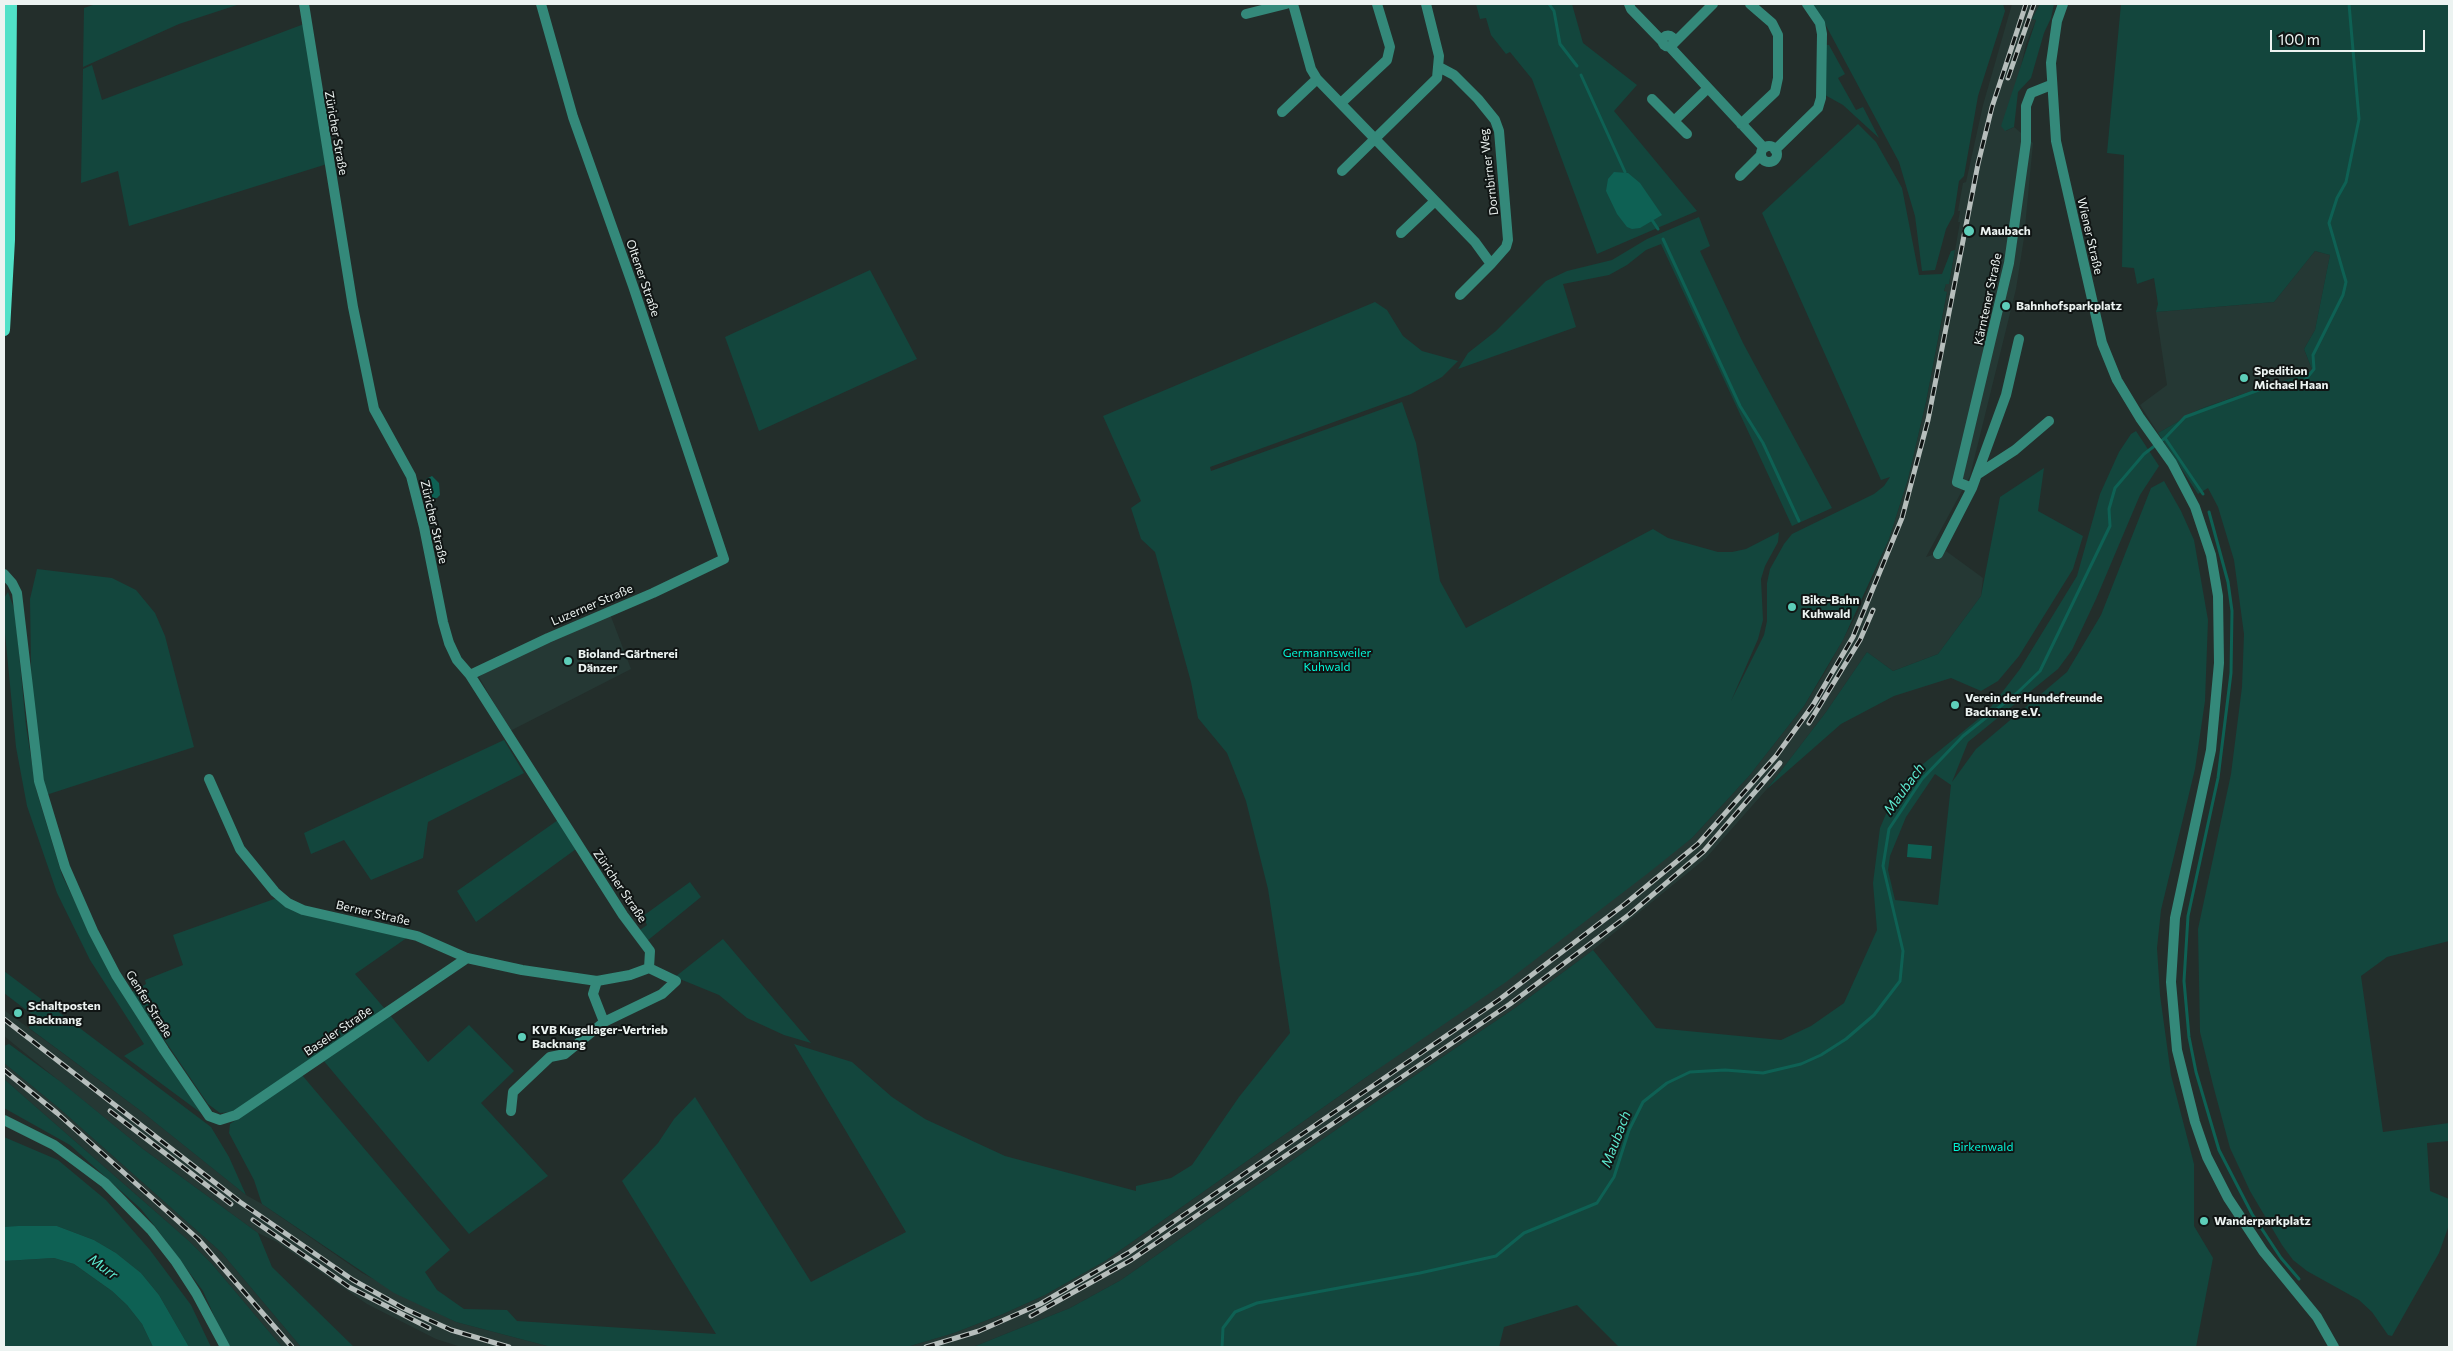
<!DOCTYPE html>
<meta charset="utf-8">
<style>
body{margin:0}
#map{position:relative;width:2453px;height:1351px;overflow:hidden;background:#232e2b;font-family:Commissioner,sans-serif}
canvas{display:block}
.frame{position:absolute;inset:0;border:5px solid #ecf3f1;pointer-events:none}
.scale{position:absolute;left:2270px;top:30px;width:155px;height:22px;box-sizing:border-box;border:2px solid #ecf3f1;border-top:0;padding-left:6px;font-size:15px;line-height:18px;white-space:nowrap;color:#ecf3f1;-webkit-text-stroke:4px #101514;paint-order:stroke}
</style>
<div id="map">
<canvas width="2453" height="1351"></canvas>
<div class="frame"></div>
<div class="scale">100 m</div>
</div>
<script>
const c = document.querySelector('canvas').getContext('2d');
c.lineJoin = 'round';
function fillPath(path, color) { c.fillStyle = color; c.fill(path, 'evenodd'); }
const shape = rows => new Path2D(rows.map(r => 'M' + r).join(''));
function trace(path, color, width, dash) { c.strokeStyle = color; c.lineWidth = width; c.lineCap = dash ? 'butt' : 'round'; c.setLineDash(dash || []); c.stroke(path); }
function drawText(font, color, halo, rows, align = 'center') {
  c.font = font + ' Commissioner,sans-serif'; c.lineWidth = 4; c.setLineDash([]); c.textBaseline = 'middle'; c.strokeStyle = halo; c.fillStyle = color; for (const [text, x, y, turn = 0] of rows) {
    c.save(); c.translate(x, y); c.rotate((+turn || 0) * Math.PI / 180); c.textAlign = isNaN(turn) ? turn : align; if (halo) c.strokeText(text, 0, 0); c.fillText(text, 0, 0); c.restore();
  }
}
const built = shape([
 [2012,4,2040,4,2033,19,2036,20,2026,44,2006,131,2014,127,2033,143,2024,238,2016,289,1970,476,1926,557,1946,551,1983,578,1981,596,1938,654,1893,671,1867,652,1826,712,1767,789,1706,858,1593,950,1515,1008,1383,1097,1121,1280,1070,1308,973,1347,907,1347,954,1333,1003,1314,1045,1295,1105,1261,1365,1078,1692,838,1749,776,1804,706,1825,672,1859,610,1889,539,1908,479,1926,402,1947,293,1944,292,1946,284,1949,284,1960,222,1958,222,1960,211,1958,211,1963,183,1966,182,1983,105],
 [2315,251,2330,255,2315,330,2304,349,2313,372,2272,384,2200,409,2158,433,2140,405,2167,385,2156,312,2274,302],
 [610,614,631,669,510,731,479,677,497,664],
 [4,1010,141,1111,246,1195,262,1204,362,1273,456,1322,551,1347,461,1347,436,1339,367,1304,277,1242,258,1233,143,1149,4,1036],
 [4,1063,60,1109,221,1252,301,1347,282,1347,212,1264,189,1241,4,1079]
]);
const green = shape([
 [96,4,240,4,179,24,83,67,84,8],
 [1476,4,1572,4,1583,43,1637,85,1614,111,1697,211,1597,254,1532,79,1510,52,1506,54,1491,35,1486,18,1480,19],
 [1811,4,2003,4,2005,11,1978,96,1964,176,1959,181,1954,214,1946,229,1935,270,1922,271,1915,216,1899,162,1823,20],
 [2040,4,2054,4,2051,18,2044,33,2031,78,2018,92,2014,127,2005,131,2001,126,2036,20,2032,19],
 [2121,4,2449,4,2449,941,2387,957,2361,976,2383,1132,2449,1123,2449,1141,2427,1143,2430,1191,2449,1199,2449,1225,2439,1253,2392,1336,2388,1335,2372,1312,2359,1300,2307,1271,2293,1260,2282,1245,2250,1191,2230,1148,2213,1085,2200,1032,2198,929,2231,774,2242,687,2244,634,2234,560,2218,507,2208,488,2198,494,2158,433,2200,409,2272,384,2313,372,2304,349,2315,330,2330,255,2315,251,2274,302,2156,312,2158,304,2154,278,2137,284,2134,268,2122,267,2124,155,2107,153],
 [304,24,327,164,129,226,118,171,81,183,83,69,92,65,102,100],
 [1826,45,1829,45,1845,74,1838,78,1856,110,1863,107,1879,138,1843,105,1825,95],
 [1858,124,1876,142,1902,188,1919,275,1942,274,1951,251,1955,250,1949,284,1946,284,1944,291,1947,292,1926,402,1908,479,1889,539,1843,640,1804,706,1749,776,1692,838,1647,874,1506,982,1365,1078,1105,1261,1045,1295,1003,1314,954,1333,907,1347,551,1347,456,1322,394,1293,262,1204,254,1180,229,1133,230,1124,302,1075,450,1250,425,1272,437,1290,464,1309,507,1310,517,1321,716,1334,622,1181,658,1143,674,1119,695,1097,811,1282,906,1232,794,1044,852,1062,892,1097,925,1119,1005,1156,1136,1191,1136,1186,1171,1178,1192,1165,1239,1097,1290,1033,1268,889,1246,801,1227,753,1198,718,1191,682,1155,552,1141,539,1131,508,1141,501,1103,416,1375,302,1387,310,1403,336,1422,351,1458,361,1442,377,1411,394,1210,467,1211,471,1402,402,1416,443,1440,581,1466,628,1653,529,1668,538,1718,552,1732,552,1746,549,1779,532,1778,542,1765,566,1761,579,1763,620,1758,639,1731,701,1764,635,1767,621,1767,583,1770,569,1784,544,1792,534,1874,494,1884,486,1890,477,1881,480,1762,213],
 [1699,217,1710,246,1700,251,1743,343,1832,508,1792,526,1661,244,1646,250,1627,265,1609,275,1563,284,1576,327,1458,369,1468,353,1496,331,1546,281,1567,271,1612,260,1647,239],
 [870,270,917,359,759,431,725,337],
 [2136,431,2159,466,2140,495,2096,599,2072,650,2058,669,1968,742,1952,782,1976,749,2067,672,2101,615,2151,488,2164,481,2181,511,2194,540,2208,620,2205,701,2195,769,2161,910,2157,948,2160,995,2171,1075,2194,1164,2194,1226,2213,1258,2196,1347,1619,1347,1577,1305,1504,1327,1499,1347,973,1347,1070,1308,1121,1280,1383,1097,1515,1008,1593,950,1656,1028,1781,1040,1811,1026,1844,1003,1877,930,1873,883,1880,828,1892,800,1907,777,1987,712,2020,669,2077,576,2100,494,2119,452,2131,434],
 [1935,774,1951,785,1938,905,1895,900,1888,870,1890,856,1906,817],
 [2044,468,2038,511,2083,536,2073,569,2019,656,1998,681,1981,691,1951,678,1894,696,1841,724,1767,789,1826,712,1867,652,1893,671,1938,654,1981,596,2000,497],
 [37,569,112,578,136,590,155,613,165,636,194,747,46,795,32,698,31,664,30,599],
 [8,592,15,611,26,726,36,789,62,875,101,955,145,1030,201,1113,124,1056,144,1044,90,960,57,893,27,806,16,747,4,623,4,598],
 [504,740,524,773,428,822,423,858,371,880,344,840,311,854,304,833],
 [558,820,576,849,476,922,457,891],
 [690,882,701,897,647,941,640,930,647,925,643,916],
 [277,898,408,937,355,974,385,1009,232,1112,220,1113,208,1104,132,992,146,984,145,980,183,965,173,935],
 [723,939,811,1043,784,1035,747,1018,719,995,675,977],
 [4,971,211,1127,229,1157,246,1195,141,1111,29,1028,34,1016,4,993],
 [390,1015,428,1062,469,1025,514,1071,481,1103,548,1176,469,1234,323,1060],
 [9,1044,61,1082,143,1149,258,1233,272,1267,354,1347,301,1347,221,1252,60,1109,4,1063,4,1046],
 [4,1079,189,1241,212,1264,282,1347,228,1347,203,1291,157,1229,141,1209,70,1145,4,1108],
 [4,1137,58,1160,106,1200,150,1250,191,1305,211,1347,189,1347,159,1295,141,1273,116,1253,94,1240,57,1226,4,1227],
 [54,1258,74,1264,112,1291,127,1305,142,1324,153,1347,4,1347,4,1261]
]);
const water = shape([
 [1614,172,1628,173,1640,183,1662,215,1640,228,1632,229,1627,227,1617,214,1606,191,1608,179],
 [432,476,439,483,440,495,437,498,431,499,428,495,425,484,426,479],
 [1908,844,1932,846,1931,859,1907,857],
 [18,1226,57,1226,94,1240,116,1253,141,1273,159,1295,189,1347,153,1347,142,1324,127,1305,112,1291,74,1264,54,1258,4,1261,4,1227]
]);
const stream = shape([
 [1549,4,1554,11,1560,44,1577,66],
 [1581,75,1625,172],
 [1652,220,1658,229],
 [1663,239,1740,406,1763,443,1799,521],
 [2165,438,2203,494],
 [2209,512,2228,582,2232,611,2231,673,2218,778,2188,916,2184,981,2189,1037,2196,1072,2219,1150,2252,1214,2281,1258,2299,1279],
 [1222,1347,1223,1328,1235,1312,1257,1303,1420,1273,1496,1256,1524,1233,1597,1203,1614,1177,1629,1130,1643,1102,1667,1083,1690,1072,1725,1070,1763,1073,1801,1064,1821,1055,1846,1039,1874,1015,1900,981,1903,951,1883,866,1889,829,1922,779,1963,736,2017,693,2040,671,2110,526,2109,509,2115,488,2144,454,2165,438,2185,417,2275,384,2294,386,2306,379,2314,369,2313,355,2343,295,2346,282,2329,223,2337,198,2346,182,2359,119,2349,4]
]);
const minor = shape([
 [304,4,353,307,374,409,411,476,424,527,443,622,449,643,457,660,470,675,623,915,650,951,649,968],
 [1293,4,1311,69,1317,79,1475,242,1491,264,1506,247,1508,240,1499,131,1495,120,1478,99,1454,75,1439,67],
 [1629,4,1631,9,1662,41],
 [1246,14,1286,4],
 '1662.5 41a5.5 5.5 0 1 1 11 0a5.5 5.5 0 1 1-11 0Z',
 [1673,44,1713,4],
 [1669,46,1764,148],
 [1652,99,1687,134],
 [1341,103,1387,60,1390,47,1377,4],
 [1282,112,1317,79],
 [1674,121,1707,89],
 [1741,124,1775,92,1778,78,1778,35,1772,23,1750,4],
 '1761 154a8 8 0 1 1 16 0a8 8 0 1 1-16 0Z',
 [1775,150,1818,108,1821,98,1822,34,1820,23,1807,4],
 [1342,171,1437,78,1439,56,1426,4],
 [1740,176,1761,155],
 [1401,233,1435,201],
 [1460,295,1491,264],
 [1978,474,2015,450,2049,421],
 [1972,488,2006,395,2019,339],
 [1938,554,1972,488,1957,482,2009,263,2026,142,2026,106,2031,93,2051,85],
 [4,574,12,583,17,593,39,781,65,867,93,931,116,975,164,1050,209,1116,220,1120,236,1115,467,958],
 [470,675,548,638,653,593,724,559,633,286,573,117,541,4],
 [209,779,240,849,275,892,288,903,303,910,417,936,467,958,522,970,597,981,630,975,649,968,676,981,662,994,604,1022],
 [511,1111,513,1092,550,1057,565,1054,604,1022,593,994,597,981]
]);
const tertiary = shape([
 [2063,4,2057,21,2051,63,2056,141,2102,343,2117,380,2140,418,2172,463,2195,507,2211,555,2218,596,2219,663,2211,750,2175,918,2171,982,2177,1050,2195,1122,2207,1157,2228,1198,2263,1251,2317,1317,2334,1347],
 [4,1120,54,1145,105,1183,151,1230,176,1262,196,1293,225,1347]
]);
const primary = shape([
 [4,330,9,240,11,4]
]);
const rail = shape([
 [2008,78,2034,4],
 [1809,723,1860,640,1873,610],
 [4,1019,240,1202,353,1280,403,1308,451,1330,509,1347],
 [4,1070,57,1113,198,1239,292,1347],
 [110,1111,231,1204],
 [253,1220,349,1287,429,1328],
 [1031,1316,1131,1260,1510,1004,1630,914,1704,851,1780,763],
 [926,1347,979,1331,1040,1304,1128,1253,1500,999,1625,904,1698,844,1776,756,1813,705,1853,637,1902,518,1928,420,1978,164,1992,107,2026,4]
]);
const markers = [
 [1969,231,6,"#5dceb9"],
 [2006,306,5,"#5dceb9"],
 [2244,378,5,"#5dceb9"],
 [1792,607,5,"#5dceb9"],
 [568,661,5,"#5dceb9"],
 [1955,705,5,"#5dceb9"],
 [18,1013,5,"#5dceb9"],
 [522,1037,5,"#5dceb9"],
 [2204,1221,5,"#5dceb9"]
];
const streetNames = [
 ["Züricher Straße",336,133,80],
 ["Dornbirner Weg",1489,172,-97],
 ["Wiener Straße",2090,236,77],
 ["Oltener Straße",643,278,71],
 ["Kärntener Straße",1988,299,-78],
 ["Züricher Straße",434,522,77],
 ["Luzerner Straße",592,605,-23],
 ["Züricher Straße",620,886,56],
 ["Berner Straße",373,913,13],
 ["Genfer Straße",149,1004,58],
 ["Baseler Straße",338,1031,-34]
];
const poiNames = [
 ["Maubach",1980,231],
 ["Bahnhofsparkplatz",2016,306],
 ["Spedition",2254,371],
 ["Michael Haan",2254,385],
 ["Bike-Bahn",1802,600],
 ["Kuhwald",1802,614],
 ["Bioland-Gärtnerei",578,654],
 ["Dänzer",578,668],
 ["Verein der Hundefreunde",1965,698],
 ["Backnang e.V.",1965,712],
 ["Schaltposten",28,1006],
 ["Backnang",28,1020],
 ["KVB Kugellager-Vertrieb",532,1030],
 ["Backnang",532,1044],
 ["Wanderparkplatz",2214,1221]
];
const parkNames = [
 ["Germannsweiler",1327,653],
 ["Kuhwald",1327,667],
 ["Birkenwald",1983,1147]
];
const waterNames = [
 ["Maubach",1904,789,-54],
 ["Maubach",1616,1139,-69],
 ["Murr",103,1267,36]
];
fillPath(built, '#253834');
fillPath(green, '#13463d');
fillPath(water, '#0e6154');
trace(stream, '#0e6154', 3);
trace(minor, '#34897a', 10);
trace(tertiary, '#34897a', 10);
trace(primary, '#51e1c8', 12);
trace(rail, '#b6bebc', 5);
trace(rail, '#101514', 3, [9]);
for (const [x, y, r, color] of markers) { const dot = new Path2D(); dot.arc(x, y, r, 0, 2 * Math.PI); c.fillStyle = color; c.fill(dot); trace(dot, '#101514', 2); }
drawText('12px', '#ecf3f1', '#101514', streetNames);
drawText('bold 12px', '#ecf3f1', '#101514', poiNames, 'left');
drawText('12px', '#03f4d6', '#101514', parkNames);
drawText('italic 14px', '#5de9d0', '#101514', waterNames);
</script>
